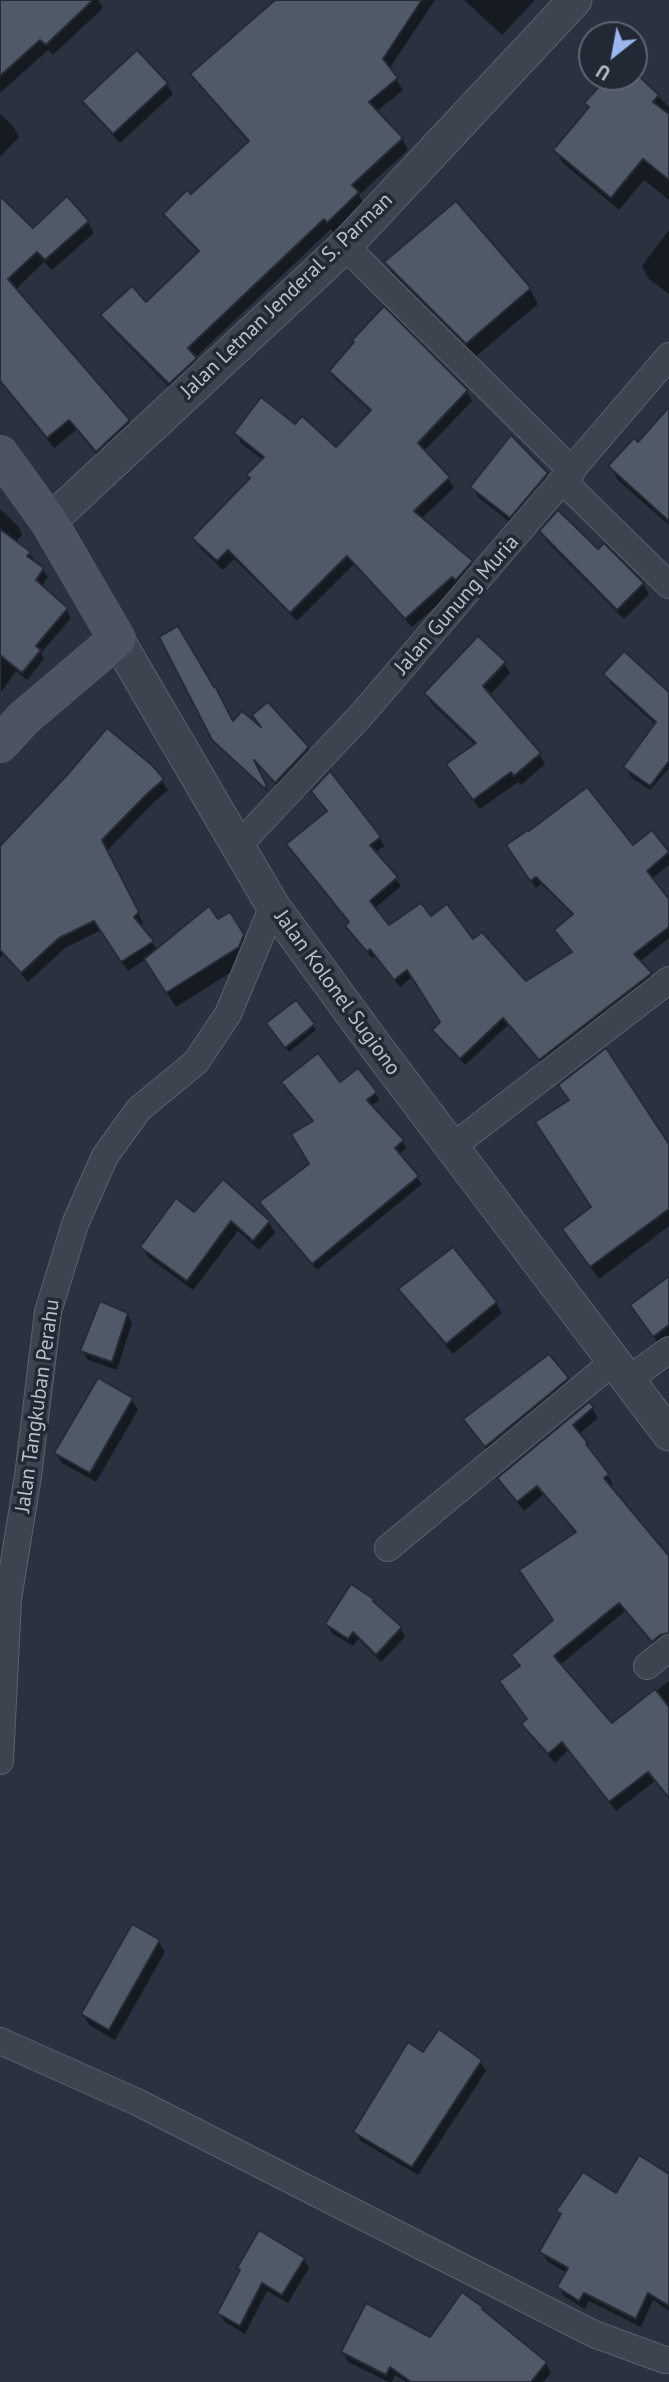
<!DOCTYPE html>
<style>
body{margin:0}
#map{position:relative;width:669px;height:2382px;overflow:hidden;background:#2a323f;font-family:"PT Sans",sans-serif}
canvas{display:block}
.north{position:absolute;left:578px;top:21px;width:70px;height:70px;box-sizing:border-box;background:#222934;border:2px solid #5f6570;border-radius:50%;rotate:211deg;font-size:19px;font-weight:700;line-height:28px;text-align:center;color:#babfc9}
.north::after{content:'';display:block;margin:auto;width:24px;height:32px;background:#9cb7ed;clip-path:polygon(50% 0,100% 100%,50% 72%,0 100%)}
</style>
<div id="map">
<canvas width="669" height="2382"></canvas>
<div class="north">U</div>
</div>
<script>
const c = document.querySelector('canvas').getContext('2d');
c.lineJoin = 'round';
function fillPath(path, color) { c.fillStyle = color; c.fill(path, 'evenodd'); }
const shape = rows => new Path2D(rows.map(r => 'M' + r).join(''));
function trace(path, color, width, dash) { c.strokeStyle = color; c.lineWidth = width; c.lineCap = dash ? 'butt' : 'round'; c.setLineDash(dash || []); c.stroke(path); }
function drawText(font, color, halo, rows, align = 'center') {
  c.font = font + ' "PT Sans",sans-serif'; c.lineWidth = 7; c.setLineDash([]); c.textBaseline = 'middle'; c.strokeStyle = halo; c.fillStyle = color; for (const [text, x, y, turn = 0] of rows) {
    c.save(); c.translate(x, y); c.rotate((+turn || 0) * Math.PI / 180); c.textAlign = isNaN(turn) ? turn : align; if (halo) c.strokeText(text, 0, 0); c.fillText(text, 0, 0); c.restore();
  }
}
const shadow = shape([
 [0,0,98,0,103,8,53,55,48,50,0,93],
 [278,0,435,0,389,69,403,90,376,112,402,139,408,150,359,195,364,204,334,233,331,229,195,358,202,370,176,394,109,326,102,315,146,304,199,253,172,225,165,214,191,197,249,143,199,85,192,74],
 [464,0,535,0,502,35],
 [634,74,669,107,669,200,644,180,619,210,563,163,555,150,590,109,586,103,611,77,634,77],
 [167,84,173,94,120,143,90,111,84,101],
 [0,114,13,126,19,137,0,157],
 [0,198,33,230,88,222,94,233,52,270,44,262,15,290,129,421,135,432,103,462,76,430,54,448,0,382],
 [669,230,669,294,649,279,642,266],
 [386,263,530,289,538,304,475,357,394,277],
 [331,371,467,391,472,401,424,451,448,478,454,488,421,519,471,562,477,571,412,627,354,564,297,621,234,559,223,570,200,548,195,538,251,480,248,476,263,460,241,443,236,434,295,426,336,450,371,412,336,380],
 [669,409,669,525,618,480,611,467,638,445],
 [546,474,552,485,516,527,478,497,472,487],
 [0,509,18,526,22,535,15,542,29,553,48,577,41,587,66,609,71,618,41,653,44,659,27,680,16,671,1,692],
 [541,532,598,552,643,584,649,594,624,619,547,542],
 [161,637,233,723,263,731,308,748,310,753,279,787,253,758,268,792,217,745],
 [504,663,510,673,489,696,539,754,545,764,521,785,518,782,480,809,454,775,475,745,432,704,426,694],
 [605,674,669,694,669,768,650,790,631,777,625,767,656,725,611,684],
 [152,767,168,790,151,805,107,851,143,923,139,927,158,950,217,922,243,935,252,950,247,962,176,1007,146,959,128,971,101,930,65,948,28,982,3,954,0,958,0,849],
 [330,774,380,838,384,846,375,853,401,886,374,909,389,928,431,918,473,942,526,983,573,953,556,931,574,916,541,884,536,888,512,853,632,847,652,832,669,855,669,865,651,879,669,902,669,938,639,962,655,982,544,1067,508,1025,465,1065,439,1038,434,1030,442,1023,412,977,400,987,375,956,372,958,352,934,347,926,350,923,293,852,328,812],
 [295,1002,316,1030,289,1052,271,1028],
 [340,1085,375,1093,379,1100,371,1106,402,1141,406,1148,398,1155,422,1184,317,1270,261,1202,312,1165,314,1123,287,1089],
 [669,1147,669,1226,599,1279,564,1230],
 [223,1181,269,1222,275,1233,259,1250,238,1231,193,1290,148,1257,142,1247,195,1214],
 [669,1278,669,1339,660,1346,632,1306],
 [400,1289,496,1303,502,1313,453,1354,406,1299],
 [127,1314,132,1323,117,1370,88,1360,82,1351],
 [567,1379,572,1387,491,1454,470,1427],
 [132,1400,138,1410,96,1482,62,1463,56,1453],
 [592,1408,598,1418,579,1434,607,1475,613,1484,609,1487,669,1556,669,1644,659,1650,625,1611,560,1665,612,1725,669,1681,669,1798,655,1781,616,1811,568,1750,555,1763,529,1734,523,1724,528,1720,521,1668,513,1656,555,1621,577,1534,544,1494,524,1511,499,1479],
 [373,1600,400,1628,405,1637,381,1662,358,1639,353,1646,332,1633,327,1624],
 [159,1942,165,1952,115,2040,89,2025,83,2014],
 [424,2054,480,2061,486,2071,418,2175,361,2141,355,2132],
 [669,2176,669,2311,653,2300,641,2327,589,2301,585,2309,564,2296,559,2287,567,2273,547,2261,542,2252,561,2217,558,2211,616,2195],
 [303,2259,309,2268,288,2303,267,2291,245,2334,225,2322,219,2313,241,2271,239,2268],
 [462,2295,482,2309,486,2314,546,2364,551,2373,543,2382,406,2382,395,2375,392,2382,389,2382,348,2362,343,2352,431,2339]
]);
const building = shape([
 [0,0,93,0,46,45,40,40,0,76,0,0],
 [275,0,422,0,383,59,398,78,369,102,403,138,352,185,359,192,327,223,324,219,188,348,197,358,169,384,100,315,132,286,146,302,199,251,163,214,187,190,191,194,249,141,190,74,275,0],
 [137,50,168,83,113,134,82,101,137,50],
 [608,77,640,77,659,95,653,102,669,114,669,180,643,159,611,198,553,150,589,107,584,103,608,77],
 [0,196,33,228,67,196,89,221,45,260,37,252,8,279,130,420,96,452,69,420,47,438,0,381,0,196],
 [456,201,531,288,466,344,384,262,456,201],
 [384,306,468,390,418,443,450,477,414,511,473,561,456,580,452,577,405,619,347,556,290,613,228,550,217,561,192,538,250,478,246,475,264,457,234,433,261,397,295,424,302,416,336,447,371,410,329,371,354,342,352,340,384,306],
 [669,407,669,521,608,466,634,438,638,442,669,407],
 [511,435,548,473,510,518,470,487,511,435],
 [558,510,598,549,604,543,644,583,617,610,539,531,558,510],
 [0,529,31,552,27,556,44,568,36,580,68,608,36,646,41,650,22,673,0,655,0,529],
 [178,626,214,687,215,686,233,721,242,711,261,727,252,715,268,702,309,747,275,783,254,760,267,786,264,788,212,740,159,637,178,626],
 [478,636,506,662,483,686,541,753,514,776,511,772,473,800,446,764,476,743,424,693,478,636],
 [624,651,669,692,669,761,650,786,623,767,656,722,603,674,624,651],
 [107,728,153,766,164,779,146,795,102,840,139,912,134,917,154,941,121,962,94,921,59,938,21,973,0,950,0,846,67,775,107,728],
 [330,771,381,837,370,845,398,877,370,901,389,925,421,903,431,916,447,904,473,939,482,932,526,981,572,952,554,930,573,914,536,877,530,881,506,845,528,830,529,831,587,787,633,845,652,830,669,852,647,871,669,899,669,927,634,954,652,973,539,1060,503,1018,460,1059,432,1030,440,1022,407,970,394,980,370,949,367,952,345,926,349,922,286,844,327,811,311,791,330,771],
 [209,906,218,919,230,912,244,934,239,947,166,993,144,959,209,906],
 [296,1000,315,1024,285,1048,266,1023,296,1000],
 [606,1048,669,1144,669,1209,590,1267,562,1229,591,1207,535,1122,569,1100,558,1085,606,1048],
 [318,1053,340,1082,358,1068,377,1092,367,1100,404,1140,395,1148,419,1176,312,1264,259,1202,309,1164,291,1134,313,1121,281,1082,318,1053],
 [223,1179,270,1221,253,1241,231,1221,187,1281,140,1247,176,1198,194,1212,223,1179],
 [453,1247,497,1302,446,1344,398,1289,453,1247],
 [669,1276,669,1325,653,1337,630,1305,669,1276],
 [100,1301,128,1313,112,1362,80,1351,100,1301],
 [549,1354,569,1378,485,1447,463,1419,549,1354],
 [98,1378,133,1398,90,1473,54,1453,98,1378],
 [589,1402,594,1407,573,1425,588,1443,586,1444,609,1474,604,1478,669,1556,669,1633,660,1635,652,1642,619,1603,554,1656,612,1723,655,1689,669,1707,669,1798,648,1772,609,1802,562,1742,548,1754,521,1724,527,1719,499,1681,520,1666,511,1655,553,1620,519,1570,576,1532,537,1486,517,1502,497,1478,589,1402],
 [351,1584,374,1599,373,1601,402,1627,376,1655,353,1632,348,1639,325,1624,351,1584],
 [132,1924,160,1940,109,2030,81,2014,132,1924],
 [439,2029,482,2060,412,2167,353,2132,408,2042,423,2052,439,2029],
 [639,2155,669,2174,669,2306,648,2293,636,2319,584,2293,579,2301,557,2287,568,2268,539,2252,561,2214,556,2211,583,2172,616,2193,639,2155],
 [259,2230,305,2258,282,2295,262,2283,240,2326,217,2313,240,2270,237,2268,259,2230],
 [462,2292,484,2308,482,2309,547,2362,531,2382,411,2382,390,2367,386,2375,341,2352,366,2303,430,2337,462,2292]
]);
const minor = shape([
 [345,246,572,471],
 [563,481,669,585],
 [237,847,363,713,669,356],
 [452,1147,669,980],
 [628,1380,669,1350],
 [388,1548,613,1362],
 [647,1666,669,1648],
 [0,1761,8,1599,28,1476,48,1312,75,1224,105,1156,139,1109,196,1062,228,1014,273,906],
 [0,2041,137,2102,594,2334,665,2360]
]);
const tertiary = shape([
 [49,522,345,246,575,0],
 [117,639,273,906,377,1048,669,1434]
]);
const secondary = shape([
 [0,454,49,522,117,639,24,718,0,744]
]);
const streetNames = [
 ["Jalan Letnan Jenderal S. Parman",287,296,-44],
 ["Jalan Gunung Muria",457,605,-49],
 ["Jalan Kolonel Sugiono",337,993,54],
 ["Jalan Tangkuban Perahu",38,1406,-82]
];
fillPath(shadow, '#0007');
fillPath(building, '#505967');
trace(building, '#242b36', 2);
trace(minor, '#5b626c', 28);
trace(tertiary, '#5b626c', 35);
trace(secondary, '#5b626c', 38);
trace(minor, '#3d444f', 26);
trace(tertiary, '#3d444f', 33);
trace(secondary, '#4c5362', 37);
drawText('21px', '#babfc9', '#222934', streetNames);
</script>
